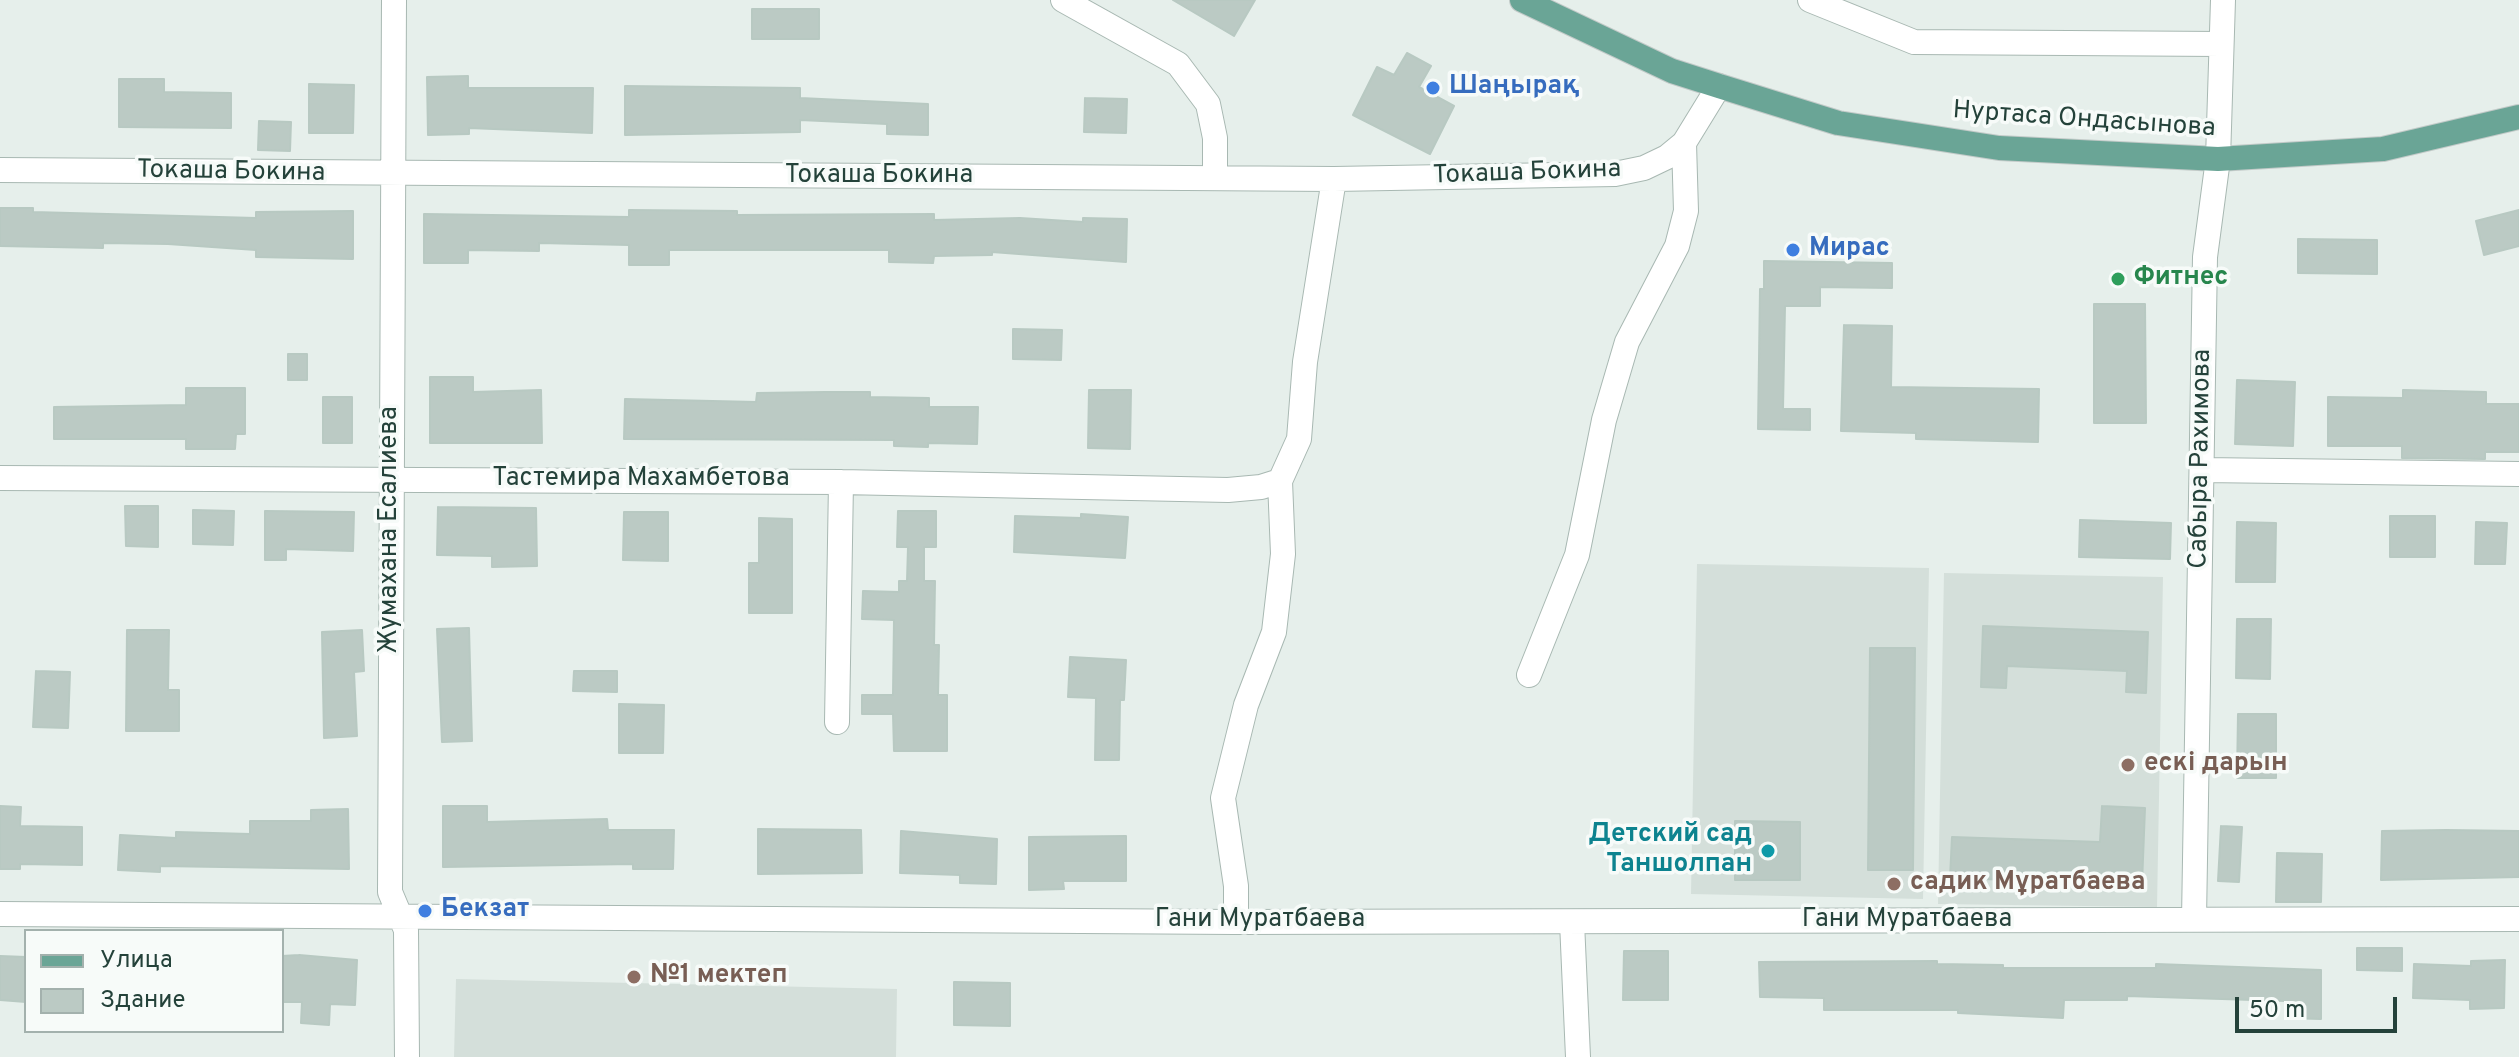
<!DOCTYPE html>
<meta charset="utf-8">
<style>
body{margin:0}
#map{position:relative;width:2519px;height:1057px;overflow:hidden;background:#e6efeb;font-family:Overpass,sans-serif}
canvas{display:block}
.legend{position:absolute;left:24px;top:929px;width:260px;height:104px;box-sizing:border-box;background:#f7fbf9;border:2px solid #a3b1ad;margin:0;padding:10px 14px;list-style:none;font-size:24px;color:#24423a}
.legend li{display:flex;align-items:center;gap:16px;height:40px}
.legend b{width:40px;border:2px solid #a3b1ad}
.scale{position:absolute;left:2235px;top:997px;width:162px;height:36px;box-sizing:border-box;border:4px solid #24423a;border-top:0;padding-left:10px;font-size:24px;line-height:28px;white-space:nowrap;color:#24423a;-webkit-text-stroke:6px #f7fbf9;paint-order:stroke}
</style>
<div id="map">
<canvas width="2519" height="1057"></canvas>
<ul class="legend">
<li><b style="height:10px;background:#6aa596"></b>Улица</li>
<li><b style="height:22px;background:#bbcac4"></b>Здание</li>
</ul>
<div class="scale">50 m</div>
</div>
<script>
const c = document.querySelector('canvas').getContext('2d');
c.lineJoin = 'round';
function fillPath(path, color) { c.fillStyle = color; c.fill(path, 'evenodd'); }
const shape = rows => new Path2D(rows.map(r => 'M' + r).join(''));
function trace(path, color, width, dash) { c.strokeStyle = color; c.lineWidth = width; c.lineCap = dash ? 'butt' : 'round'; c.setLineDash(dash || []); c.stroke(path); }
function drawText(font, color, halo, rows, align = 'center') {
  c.font = font + ' Overpass,sans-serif'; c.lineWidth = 7; c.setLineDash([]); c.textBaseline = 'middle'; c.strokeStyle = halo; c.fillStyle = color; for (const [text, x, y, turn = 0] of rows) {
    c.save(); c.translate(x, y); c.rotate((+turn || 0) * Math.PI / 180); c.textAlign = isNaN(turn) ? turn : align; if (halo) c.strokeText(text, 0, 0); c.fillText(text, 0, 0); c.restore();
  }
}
const built = shape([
 [1697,564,1929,568,1923,899,1691,894],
 [1944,573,2163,577,2157,907,1938,904],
 [456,979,897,989,896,1057,454,1057]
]);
const building = shape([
 [1173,0,1255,0,1234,36,1173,0],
 [752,9,819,9,819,39,752,39,752,9],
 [1407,53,1431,66,1419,87,1454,106,1430,154,1353,115,1377,67,1394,75,1407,53],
 [468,76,468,88,593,88,592,133,469,128,469,134,428,135,427,77,468,76],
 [119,79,164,79,164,92,231,93,231,128,119,127,119,79],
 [309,84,354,85,353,133,309,133,309,84],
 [625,86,800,88,800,98,928,104,928,135,887,134,887,124,800,120,800,132,625,135,625,86],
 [1085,98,1127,99,1126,133,1084,132,1085,98],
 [259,121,291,122,290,151,258,150,259,121],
 [0,208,33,208,33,212,256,218,256,212,353,211,353,259,256,257,256,250,168,244,103,243,103,248,0,246,0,208],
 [629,210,737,211,737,215,934,214,934,220,1020,218,1083,222,1083,218,1127,219,1126,262,992,252,992,255,934,256,933,263,889,262,889,250,669,250,669,265,629,265,629,245,539,243,539,251,468,250,468,263,424,263,424,214,629,217,629,210],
 [2519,210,2519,246,2484,255,2476,221,2519,210],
 [2298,239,2377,240,2377,274,2298,273,2298,239],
 [1764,261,1892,263,1892,288,1820,287,1820,306,1785,306,1783,409,1810,409,1810,430,1758,429,1760,289,1764,289,1764,261],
 [2094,304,2145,304,2146,423,2094,423,2094,304],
 [1844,325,1892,326,1891,387,2039,389,2038,442,1916,439,1916,433,1841,431,1844,325],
 [1013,329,1062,330,1061,360,1013,359,1013,329],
 [288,354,307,354,307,380,288,380,288,354],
 [430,377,473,377,473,392,541,390,542,443,430,443,430,377],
 [2237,380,2295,382,2293,446,2235,444,2237,380],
 [186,388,245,388,245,434,236,434,235,449,186,449,186,439,54,439,54,407,186,405,186,388],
 [1089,390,1131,390,1130,449,1088,448,1089,390],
 [2403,390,2486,392,2486,404,2519,404,2519,452,2485,452,2485,459,2402,458,2402,446,2328,446,2328,397,2403,398,2403,390],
 [825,392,870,392,870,397,929,398,929,407,978,407,977,444,928,443,928,447,894,446,894,440,624,439,625,399,756,402,757,393,825,392],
 [323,397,352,397,352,443,323,443,323,397],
 [125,506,158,506,158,547,126,546,125,506],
 [438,507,536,508,537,566,492,567,492,556,437,555,438,507],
 [193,510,234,511,233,545,193,544,193,510],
 [265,511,354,512,353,551,286,549,286,560,265,560,265,511],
 [898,511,936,511,936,547,924,547,924,581,935,581,934,645,939,645,938,695,947,695,947,751,894,751,893,714,862,714,862,695,893,695,894,620,862,619,863,591,899,592,899,581,907,581,908,547,897,547,898,511],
 [624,512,668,512,668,561,623,560,624,512],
 [1081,514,1128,517,1125,558,1014,552,1015,516,1081,518,1081,514],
 [2390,516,2435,516,2435,557,2390,557,2390,516],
 [759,518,792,519,792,613,749,613,749,563,759,563,759,518],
 [2080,520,2171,523,2170,559,2079,557,2080,520],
 [2237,522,2276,523,2275,582,2236,582,2237,522],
 [2476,522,2507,523,2505,564,2475,564,2476,522],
 [2237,619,2271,619,2270,679,2236,678,2237,619],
 [1983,626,2148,632,2146,693,2126,692,2127,671,2007,666,2006,688,1981,687,1983,626],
 [469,628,472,741,442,742,437,629,469,628],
 [127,630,169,630,168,690,179,690,179,731,126,731,127,630],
 [362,630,364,671,354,672,357,736,324,738,322,632,362,630],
 [1870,648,1915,648,1913,870,1868,870,1870,648],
 [1070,657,1126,660,1124,700,1120,700,1119,760,1095,760,1096,698,1068,697,1070,657],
 [36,671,70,672,68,728,33,727,36,671],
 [574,671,617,671,617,692,573,691,574,671],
 [619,704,664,705,663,753,619,753,619,704],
 [2238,714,2276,714,2276,778,2237,778,2238,714],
 [0,806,21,807,20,826,82,827,82,865,20,864,20,869,0,869,0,806],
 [443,806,487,806,487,822,607,819,608,830,674,830,673,869,633,869,633,864,443,867,443,806],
 [2102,806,2145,808,2142,884,1950,878,1952,837,2100,842,2102,806],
 [348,809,349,869,160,866,160,872,118,870,120,835,176,838,176,832,250,834,250,821,311,821,311,810,348,809],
 [1735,821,1800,822,1800,880,1735,880,1735,821],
 [2221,826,2242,827,2239,882,2218,881,2221,826],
 [758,829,861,830,862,873,758,874,758,829],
 [2446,830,2519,831,2519,877,2381,880,2382,831,2446,830],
 [901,831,997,839,996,884,960,883,960,875,900,873,901,831],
 [1126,836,1126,881,1063,881,1064,889,1029,890,1029,837,1126,836],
 [2277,853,2322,854,2321,902,2276,902,2277,853],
 [2357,948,2402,948,2402,971,2357,970,2357,948],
 [1624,951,1668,951,1668,1000,1623,1000,1624,951],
 [299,955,357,960,355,1005,330,1004,329,1025,301,1023,302,1002,282,1002,282,956,299,955],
 [0,956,26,957,26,1002,0,1000,0,956],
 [2505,960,2504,1008,2470,1009,2470,1000,2413,998,2414,964,2471,966,2471,961,2505,960],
 [1937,961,1937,964,2003,965,2003,968,2156,968,2156,964,2321,970,2321,1019,2285,1018,2285,1001,2127,996,2127,1000,2064,1000,2063,1018,1958,1013,1958,1010,1824,1010,1824,998,1760,997,1759,962,1937,961],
 [954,982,1010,983,1010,1026,954,1025,954,982]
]);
const minor = shape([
 [394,0,390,892,406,930,407,1057],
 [1063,0,1178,64,1208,104,1215,138,1215,178],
 [1810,0,1914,42,2221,44],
 [0,170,1334,179,1615,174,1644,168,1667,157,1684,143,1719,86],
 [2203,470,2519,474],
 [0,478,841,482,1228,490,1261,487,1280,481],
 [1529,675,1577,555,1604,420,1627,342,1677,246,1686,211,1684,143],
 [837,722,841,482],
 [0,914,1236,922,2519,919],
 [2194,919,2205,257,2218,159,2223,0],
 [1236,922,1236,886,1223,798,1246,705,1274,632,1283,554,1280,481,1299,439,1305,362,1334,179],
 [1572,922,1578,1057]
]);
const major = shape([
 [1522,0,1672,71,1719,86,1838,123,1999,148,2218,159,2383,149,2519,117]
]);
const markers = [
 [1433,88,8,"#3f7fe0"],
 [1793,250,8,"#3f7fe0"],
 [2118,279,8,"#2e9e5b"],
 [2128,765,8,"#8d6e63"],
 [1768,851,8,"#0f9aa8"],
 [1894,884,8,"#8d6e63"],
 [425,911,8,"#3f7fe0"],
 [634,977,8,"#8d6e63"]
];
const shopNames = [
 ["Шаңырақ",1449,88],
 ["Мирас",1809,250],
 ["Бекзат",441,911]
];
const streetNames = [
 ["Нуртаса Ондасынова",2084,121,4],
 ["Токаша Бокина",231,173,1],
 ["Токаша Бокина",1527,174,-2],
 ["Токаша Бокина",879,177],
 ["Сабыра Рахимова",2202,459,-89],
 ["Тастемира Махамбетова",641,480],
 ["Жумахана Есалиева",391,530,-90],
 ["Гани Муратбаева",1260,921],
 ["Гани Муратбаева",1907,921]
];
const leisureNames = [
 ["Фитнес",2134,279]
];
const educationNames = [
 ["ескі дарын",2144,765],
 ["садик Мұратбаева",1910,884],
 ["№1 мектеп",650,977]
];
const cultureNames = [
 ["Детский сад",1752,836],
 ["Таншолпан",1752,866]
];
fillPath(built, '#d4dfda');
fillPath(building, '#bbcac4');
trace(building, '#b8c9c2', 2);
trace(minor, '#a8b8b2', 26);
trace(major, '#c2cac8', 26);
trace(minor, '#fff', 24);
trace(major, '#6aa596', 24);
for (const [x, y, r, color] of markers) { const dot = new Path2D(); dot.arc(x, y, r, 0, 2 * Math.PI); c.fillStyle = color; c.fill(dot); trace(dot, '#f7fbf9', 3); }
drawText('bold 26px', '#366cbe', '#f7fbf9', shopNames, 'left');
drawText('26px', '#24423a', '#f7fbf9', streetNames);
drawText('bold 26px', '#27864d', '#f7fbf9', leisureNames, 'left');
drawText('bold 26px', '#785e54', '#f7fbf9', educationNames, 'left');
drawText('bold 26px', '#0d838f', '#f7fbf9', cultureNames, 'right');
</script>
